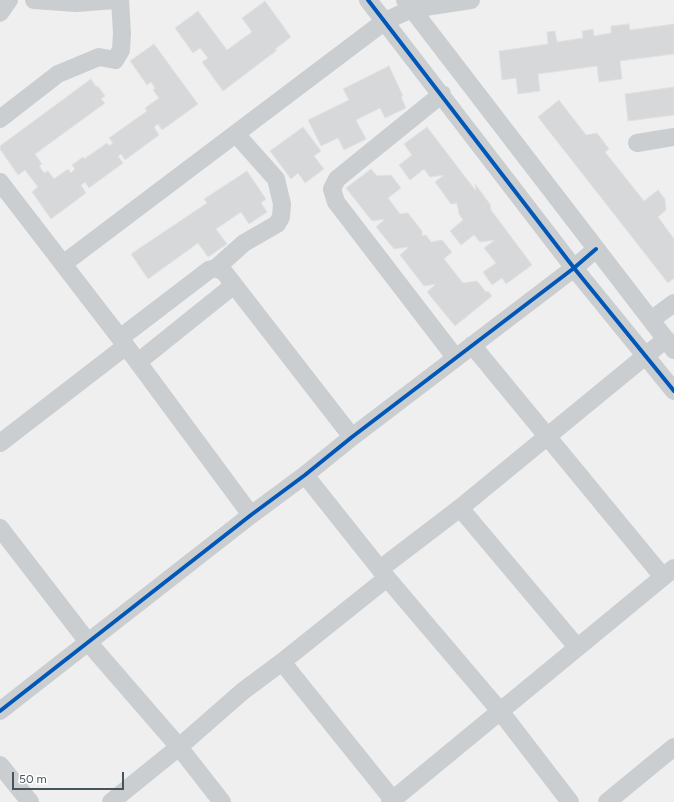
<!DOCTYPE html>
<style>
body{margin:0}
#map{position:relative;width:674px;height:802px;overflow:hidden;background:#f0efef;font-family:Figtree,sans-serif}
canvas{display:block}
.scale{position:absolute;left:12px;top:772px;width:112px;height:18px;box-sizing:border-box;border:2px solid #45545d;border-top:0;padding-left:5px;font-size:12px;line-height:14px;white-space:nowrap;color:#45545d;-webkit-text-stroke:3px #fff;paint-order:stroke}
</style>
<div id="map">
<canvas width="674" height="802"></canvas>
<div class="scale">50 m</div>
</div>
<script>
const c = document.querySelector('canvas').getContext('2d');
c.lineJoin = 'round';
function fillPath(path, color) { c.fillStyle = color; c.fill(path, 'evenodd'); }
const shape = rows => new Path2D(rows.map(r => 'M' + r).join(''));
function trace(path, color, width, dash) { c.strokeStyle = color; c.lineWidth = width; c.lineCap = dash ? 'butt' : 'round'; c.setLineDash(dash || []); c.stroke(path); }
const building = shape([
 [265,1,291,37,275,49,277,50,260,63,223,91,202,62,208,58,200,48,193,53,175,28,198,11,227,50,252,32,242,18,265,1],
 [629,24,630,30,674,24,674,54,620,61,622,79,599,82,597,66,538,74,540,91,518,94,516,78,502,80,499,51,548,44,547,32,555,31,557,42,583,38,582,31,593,29,594,36,611,33,611,26,629,24],
 [154,44,198,104,162,130,158,124,154,127,159,135,125,160,121,154,118,156,123,163,89,188,85,182,81,185,86,193,51,219,32,192,38,187,25,170,18,175,0,149,0,146,91,79,96,87,98,86,105,96,101,99,105,103,35,154,42,164,39,166,44,173,48,171,54,179,68,169,71,173,75,169,72,165,83,157,84,159,107,143,109,146,113,143,109,138,147,111,145,108,159,98,153,90,155,88,151,82,147,85,130,61,154,44],
 [389,66,403,96,401,97,406,108,385,118,380,108,356,120,366,139,344,150,338,138,321,146,308,120,349,100,343,89,389,66],
 [674,87,674,115,628,121,625,94,674,87],
 [559,100,586,135,597,133,609,149,605,152,644,201,658,190,665,199,666,210,658,217,674,239,674,278,668,283,538,117,559,100],
 [303,127,321,151,314,156,324,169,305,183,298,173,291,179,270,151,303,127],
 [427,127,476,191,475,184,490,204,491,210,532,265,506,284,502,278,492,285,483,272,496,263,484,248,495,240,480,242,474,235,461,245,450,231,463,220,459,214,457,203,451,204,435,182,444,175,430,177,424,169,410,180,399,165,412,155,404,144,427,127],
 [371,169,377,176,391,175,401,188,388,198,400,214,408,213,422,231,422,236,426,235,431,242,442,240,452,252,444,259,463,283,477,281,486,292,488,291,492,296,455,326,427,292,436,284,424,286,400,255,409,247,394,249,376,227,385,219,372,221,346,188,371,169],
 [247,171,266,199,261,203,267,212,249,224,241,212,216,229,227,244,208,257,198,243,148,279,131,254,207,203,204,199,247,171]
]);
const street = shape([
 [34,0,76,3,115,0],
 [368,0,574,268,674,391],
 [405,0,674,350],
 [0,13,9,0],
 [442,94,337,179,332,189,336,202,455,357],
 [0,119,58,74,99,57,115,60,121,50,122,33,120,0],
 [637,143,674,137],
 [0,182,120,338,251,515],
 [63,264,385,21,412,9,471,0],
 [216,268,224,272,352,437],
 [651,320,674,303],
 [120,338,209,270,216,268,244,243,277,224,281,217,282,204,276,179,236,134],
 [472,345,663,577],
 [138,362,234,285],
 [0,443,126,346],
 [305,475,387,578,500,711,570,802],
 [460,508,577,647],
 [0,528,88,642,179,747,222,802],
 [380,569,460,508,666,339],
 [282,662,393,800],
 [0,711,251,515,305,475,352,437,574,268,596,249],
 [0,765,30,802],
 [111,802,179,747,243,691,282,662,387,578],
 [390,802,674,568],
 [607,802,674,747]
]);
const cycleway = shape([
 [368,0,574,268,674,391],
 [0,711,251,515,305,475,352,437,574,268,596,249]
]);
fillPath(building, '#d7d8d9');
trace(building, '#e1e1e2', 1);
trace(street, '#caced0', 18);
trace(cycleway, '#0057b8', 4);
</script>
